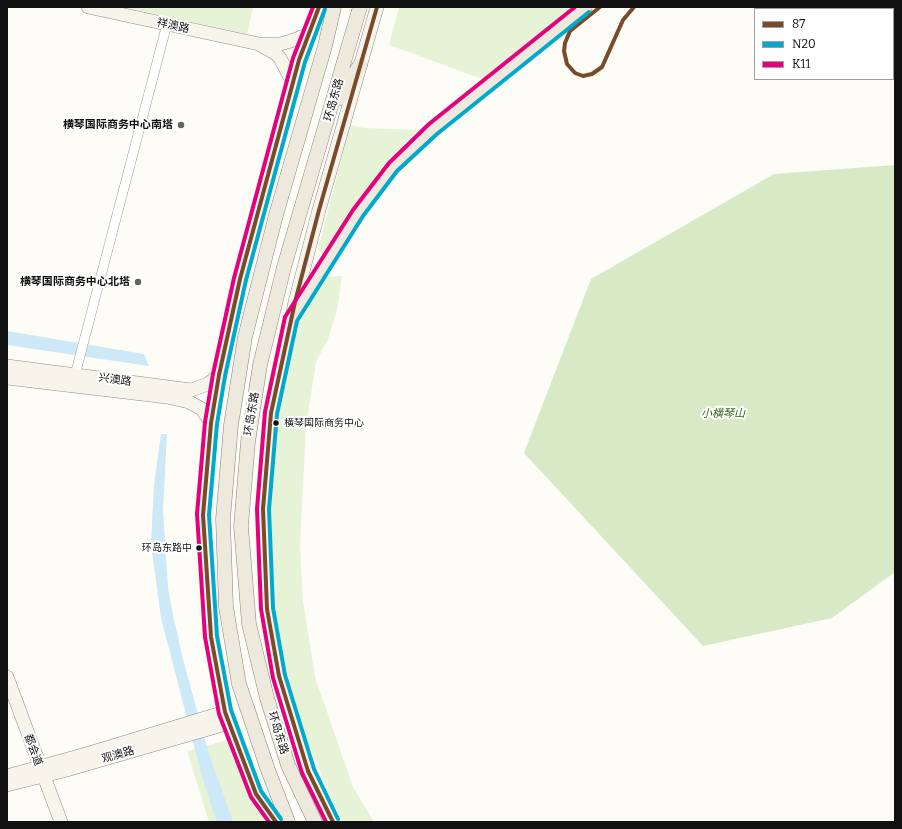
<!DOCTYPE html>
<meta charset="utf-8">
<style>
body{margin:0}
#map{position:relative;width:902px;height:829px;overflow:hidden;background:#fdfcf7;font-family:Bitter,serif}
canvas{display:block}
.frame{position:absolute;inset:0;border:8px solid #111;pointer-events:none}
.legend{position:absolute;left:754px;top:8px;width:140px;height:72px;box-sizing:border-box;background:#fff;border:1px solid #a0a0a0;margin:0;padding:5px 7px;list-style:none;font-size:12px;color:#111}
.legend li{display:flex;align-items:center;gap:8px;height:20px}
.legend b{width:20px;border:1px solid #a0a0a0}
</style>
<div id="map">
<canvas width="902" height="829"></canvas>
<div class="frame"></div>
<ul class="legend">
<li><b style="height:5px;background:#7a4b2a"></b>87</li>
<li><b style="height:5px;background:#00a9ce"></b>N20</li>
<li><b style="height:5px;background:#e5007d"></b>K11</li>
</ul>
</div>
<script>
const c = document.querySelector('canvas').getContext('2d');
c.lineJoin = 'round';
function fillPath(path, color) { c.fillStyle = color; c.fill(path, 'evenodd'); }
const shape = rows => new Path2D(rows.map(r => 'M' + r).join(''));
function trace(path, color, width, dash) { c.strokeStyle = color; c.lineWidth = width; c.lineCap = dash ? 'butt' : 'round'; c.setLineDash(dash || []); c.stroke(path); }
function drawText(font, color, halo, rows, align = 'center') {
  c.font = font + ' Bitter,"Noto Sans SC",serif'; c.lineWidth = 4; c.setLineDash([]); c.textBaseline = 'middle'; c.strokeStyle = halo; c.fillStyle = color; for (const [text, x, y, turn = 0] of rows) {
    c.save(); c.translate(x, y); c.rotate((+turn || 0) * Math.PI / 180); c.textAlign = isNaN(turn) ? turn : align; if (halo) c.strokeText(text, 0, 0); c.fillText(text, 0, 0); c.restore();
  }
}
const green = shape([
 [123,7,253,7,247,34],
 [399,7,574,7,485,80,389,45],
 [350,125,364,128,418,130,386,162,323,255,318,250],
 [342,276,337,310,328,339,316,362,306,426,300,546,303,601,315,677,353,787,374,822,342,822,341,820,304,733,275,631,269,538,271,468,278,413,291,348,307,303,327,277],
 [228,740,232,743,265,822,209,822,187,751]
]);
const forest = shape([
 [895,165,895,572,832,618,703,646,524,453,591,279,774,174]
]);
const water = shape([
 [7,331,144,354,149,366,7,345],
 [161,434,167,434,163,510,168,588,173,615,183,659,208,751,233,822,217,822,202,776,161,618,151,544,154,485]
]);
const street = shape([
 [75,375,167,24]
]);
const secondary = shape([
 [88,7,259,44,280,44,291,41,309,34],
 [260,45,275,53,280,58,293,83],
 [7,366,191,390,208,384,219,375],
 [7,378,167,397,189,402,202,409,211,423],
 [7,677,61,822],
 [7,776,86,754,225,712],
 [7,785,63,771,229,723],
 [276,822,256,794,225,712,211,637,203,515,211,423,219,375,240,279,299,60,319,7],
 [333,822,308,771,279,676,267,609,263,509,271,413,295,302,319,210,377,7]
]);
const primary = shape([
 [338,99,360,65],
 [291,319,358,213,393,167,433,129,585,7],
 [288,822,268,770,239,684,226,607,223,519,231,425,245,337,276,215,325,46,334,7],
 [315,822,288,765,267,698,249,624,241,526,248,442,260,365,284,267,360,7]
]);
const bus1 = shape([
 [600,7,570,31,565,43,564,51,567,64,575,73,583,76,592,74,602,67,623,20,634,7],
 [276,822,256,794,225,712,211,637,203,515,211,423,219,375,240,279,299,60,319,7],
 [333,822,308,771,279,676,267,609,263,509,271,413,295,302,319,210,377,7]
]);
const bus2 = shape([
 [281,819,261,791,231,710,217,636,209,515,217,424,225,376,246,280,305,62,325,9],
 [338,819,314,769,285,675,273,608,269,509,277,414,297,321,363,216,397,171,437,134,589,12]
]);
const bus3 = shape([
 [269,822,251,797,219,714,205,637,197,514,205,422,213,374,234,278,293,58,313,7],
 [326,822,302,773,273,678,261,609,257,509,265,412,285,317,353,210,389,163,429,124,575,7]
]);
const markers = [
 [181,125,4,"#646362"],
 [138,282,4,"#646362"],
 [276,423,3.5,"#111"],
 [199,548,3.5,"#111"]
];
const busNames = [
 ["横琴国际商务中心",284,423],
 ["环岛东路中",192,548,"right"]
];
const streetNames = [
 ["祥澳路",173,26,12],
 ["环岛东路",334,100,-74],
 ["兴澳路",115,380,8],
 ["环岛东路",252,414,-81],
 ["环岛东路",278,733,73],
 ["都会道",33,750,70],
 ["观澳路",118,755,-16]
];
const poiNames = [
 ["横琴国际商务中心南塔",173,125],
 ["横琴国际商务中心北塔",130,282]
];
const parkNames = [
 ["小橫琴山",723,414]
];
fillPath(green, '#e7f3d7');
fillPath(forest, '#d8eac5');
fillPath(water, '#cde8f7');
trace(street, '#979795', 10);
trace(secondary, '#8e8d8b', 14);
trace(primary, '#858482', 15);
trace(street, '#fffffe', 9);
trace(secondary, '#f6f4eb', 13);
trace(primary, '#ede9dc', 14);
trace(bus1, '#7a4b2a', 4);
trace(bus2, '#00a9ce', 4);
trace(bus3, '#e5007d', 4);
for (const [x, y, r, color] of markers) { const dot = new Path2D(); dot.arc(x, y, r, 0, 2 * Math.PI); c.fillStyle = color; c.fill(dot); trace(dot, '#fff', 1.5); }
drawText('10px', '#111', '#fff', busNames, 'left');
drawText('11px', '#111', '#fff', streetNames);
drawText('bold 11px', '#111', '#fff', poiNames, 'right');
drawText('italic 11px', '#2f6b1f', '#fff', parkNames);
</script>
